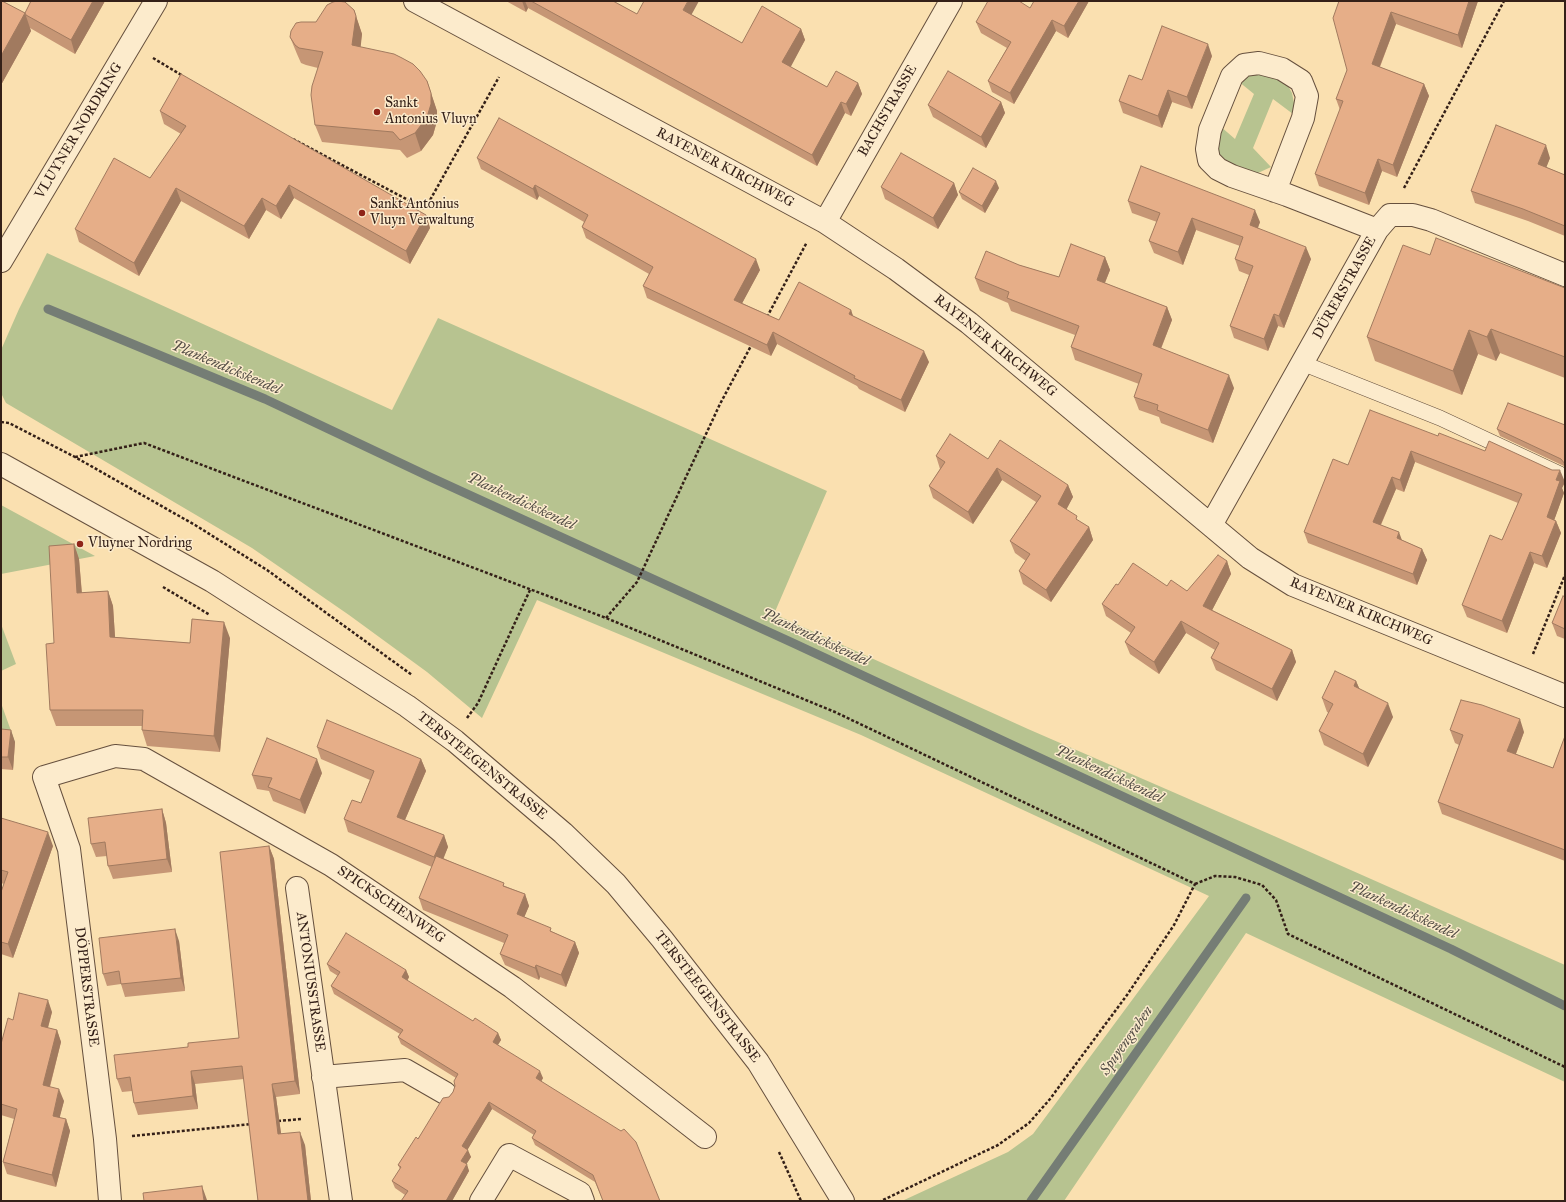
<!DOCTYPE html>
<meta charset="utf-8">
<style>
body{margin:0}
#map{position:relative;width:1566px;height:1202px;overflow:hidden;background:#fae0b0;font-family:"IM FELL Great Primer",serif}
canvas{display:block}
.frame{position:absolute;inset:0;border:2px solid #342018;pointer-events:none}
</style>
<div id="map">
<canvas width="1566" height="1202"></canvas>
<div class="frame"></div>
</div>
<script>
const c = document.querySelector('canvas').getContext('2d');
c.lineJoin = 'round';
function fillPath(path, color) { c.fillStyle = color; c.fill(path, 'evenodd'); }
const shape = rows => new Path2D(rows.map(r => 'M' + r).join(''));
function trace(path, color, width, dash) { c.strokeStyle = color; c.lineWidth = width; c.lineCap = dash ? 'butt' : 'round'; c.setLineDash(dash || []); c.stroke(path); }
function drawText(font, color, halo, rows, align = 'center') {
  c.font = font + ' "IM FELL Great Primer",serif'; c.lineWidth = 3; c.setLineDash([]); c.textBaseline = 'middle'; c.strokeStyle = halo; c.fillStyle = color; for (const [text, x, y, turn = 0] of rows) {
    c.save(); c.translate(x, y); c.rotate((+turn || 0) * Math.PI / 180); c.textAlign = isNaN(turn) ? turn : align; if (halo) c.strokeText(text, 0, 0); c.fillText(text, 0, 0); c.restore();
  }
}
const green = shape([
 [1263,71,1287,84,1292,93,1294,103,1293,114,1273,99,1253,148,1271,167,1258,173,1246,174,1221,160,1215,148,1220,126,1235,139,1254,94,1238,81,1249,74],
 [47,253,392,410,438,318,827,491,774,614,1028,729,1274,836,1565,965,1565,1082,1246,933,1064,1201,902,1201,1008,1152,1033,1134,1209,896,861,735,537,600,482,718,427,672,349,615,252,548,6,403,1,393,1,350,19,309],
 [1,505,95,556,1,574],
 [1,624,16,664,1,671],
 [1,703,15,742,1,741]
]);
const stream = shape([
 [48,309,265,399,430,477,793,643,1451,949,1565,1006],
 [1031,1201,1246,898]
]);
const path = shape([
 [153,58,183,76],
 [293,139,425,209,499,77],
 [1404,188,1504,1],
 [767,317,807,242],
 [1,422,9,423,75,457,195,525,267,570,412,675],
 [75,457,144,443,606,618,835,712,1195,884,1174,925,1127,995,1050,1099,1029,1123,998,1145,881,1201],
 [163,587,210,615],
 [606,618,637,582,720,404,752,344],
 [1533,654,1565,575],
 [467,718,478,703,530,590],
 [1195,884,1215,876,1235,877,1262,885,1276,900,1288,934,1565,1067],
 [278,1121,302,1119],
 [132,1136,251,1124],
 [779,1152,801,1201]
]);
const service = shape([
 [1302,363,1440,418,1560,474]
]);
const minor = shape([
 [415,1,825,222,896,269,969,323,1250,558,1293,585,1565,696],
 [1275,191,1303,118,1307,96,1301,81,1282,69,1259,63,1244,65,1232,76,1210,130,1207,149,1209,160,1218,169,1232,176,1287,195,1377,230],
 [825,222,951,1],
 [1211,525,1377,230,1390,215,1413,215,1431,220,1565,275],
 [297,888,341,1201],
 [323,1077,405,1070,445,1093],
 [110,1201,105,1139,69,849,44,777,115,756,144,759,331,865,512,987,705,1137],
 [481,1201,509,1155,580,1193,583,1201]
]);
const tertiary = shape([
 [1,261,156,1],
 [1,464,212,581,407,706,455,741,563,833,616,884,662,939,758,1062,843,1201]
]);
const wall = shape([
 [31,1,105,1,75,54,30,28,31,31,1,85,1,2,25,13],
 [506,1,613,1,637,14,691,14,742,43,801,29,805,40,790,67,827,87,858,83,862,94,851,116,845,113,817,166,528,8,526,12],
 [1089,1,1068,38,1056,31,1014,104,992,92,988,81,1007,48,981,33,976,22,1030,8],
 [1339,1,1478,1,1462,48,1396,24,1380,67,1424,84,1429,96,1397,177,1382,171,1369,205,1319,186,1315,174,1340,110,1336,99,1347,70],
 [354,10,362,34,360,47,427,81,437,111,437,121,433,135,421,151,407,158,400,150,322,142,315,125,318,68,306,65,301,63,297,54,290,37,316,22],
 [1212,56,1192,109,1172,102,1162,128,1123,113,1119,101,1142,80],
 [1001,102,1005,113,986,148,933,117,928,105],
 [160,111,426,215,430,228,410,264,294,198,281,219,266,210,249,239,181,201,139,276,79,242,75,229,150,178,181,134,164,124],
 [477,158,760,270,742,303,779,320,851,310,853,316,929,362,905,412,859,389,857,386,777,344,771,356,647,298,643,286,649,274,586,238,582,227,584,222,539,196,537,200,481,169],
 [1550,158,1546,167,1565,175,1565,236,1528,221,1475,203,1471,191],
 [954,183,958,195,938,229,885,199,881,187],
 [999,188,985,213,962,199,959,192],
 [1128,201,1260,222,1258,228,1311,259,1284,328,1278,326,1268,351,1234,338,1230,326,1249,275,1239,271,1235,259,1240,246,1196,230,1183,265,1154,253,1149,241,1157,222,1132,213],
 [1430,255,1565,288,1565,378,1500,353,1496,361,1478,354,1462,395,1375,361,1367,337],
 [1105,257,1110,270,1105,283,1167,307,1172,320,1161,349,1234,388,1213,443,1161,423,1159,417,1139,410,1134,397,1139,384,1075,360,1071,347,1075,335,1011,311,1008,303,980,291,975,278,1019,265,1059,277],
 [1565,425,1565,467,1564,466,1500,436,1497,429],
 [1438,436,1565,482,1562,488,1564,493,1554,520,1556,521,1561,533,1547,568,1534,563,1507,633,1467,617,1462,605,1502,540,1518,503,1415,462,1404,492,1396,489,1381,525,1402,540,1422,549,1427,560,1417,585,1308,543,1304,532,1348,465],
 [936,456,988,459,1068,485,1073,497,1066,509,1078,521,1089,527,1093,540,1051,602,1023,584,1019,571,1026,561,1015,553,1010,541,1036,502,1002,480,973,524,933,498,929,486,940,469],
 [74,544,79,559,82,593,108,591,113,606,115,637,190,643,230,638,220,752,147,746,142,730,142,726,56,726,50,710,54,643],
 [1227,561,1231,574,1212,610,1292,650,1296,662,1277,701,1216,670,1211,658,1215,650,1186,633,1159,674,1130,654,1125,642,1131,633,1106,616,1102,604,1118,585,1167,586,1187,591],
 [1565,597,1565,639,1557,636,1552,623],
 [1356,681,1359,688,1393,717,1368,767,1324,745,1319,731,1329,713,1327,712,1322,698],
 [1,729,15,742,13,770,1,769],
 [1450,730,1524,732,1516,754,1553,768,1565,736,1565,861,1442,814,1438,802,1459,745,1455,743],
 [317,747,421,759,426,771,405,820,444,835,448,847,443,858,505,886,525,894,529,906,524,917,553,932,575,942,579,953,566,987,540,977,539,980,505,965,500,954,504,943,423,910,419,898,432,867,348,832,344,819,361,803,370,780,321,759],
 [322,773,305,814,273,801,269,791,257,789,252,775],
 [162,809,166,823,172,872,113,879,108,866,107,856,96,857,91,844],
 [1,818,53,846,13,958,1,954,1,892,4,884,1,883],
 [269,846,274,859,300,1094,276,1097,281,1134,305,1145,311,1201,258,1201,244,1079,195,1084,198,1109,138,1115,134,1103,132,1091,122,1092,117,1079,188,1047,239,1038],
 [179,941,185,991,125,997,121,984,107,986,103,974],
 [327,964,406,970,409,977,407,981,473,1021,498,1033,501,1040,498,1045,543,1078,541,1081,660,1201,603,1201,595,1182,535,1145,532,1138,534,1135,492,1109,467,1150,471,1157,466,1164,469,1171,452,1201,401,1201,405,1195,395,1188,392,1181,400,1169,398,1165,449,1097,453,1092,455,1086,456,1078,401,1044,398,1037,400,1034,334,994,331,986,338,976,330,971],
 [52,1012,48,1028,57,1030,61,1042,50,1087,64,1101,59,1118,66,1119,70,1131,56,1187,7,1174,3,1162,14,1119,1,1115,1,1044,13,1020]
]);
const shadedWall = shape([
 [93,1,105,1,75,54,71,40],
 [522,1,525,1,528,8,526,12],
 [688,1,699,1,688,21,683,10],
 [1079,1,1089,1,1068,38,1064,26],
 [1469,1,1478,1,1462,48,1458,35],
 [354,10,362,34,359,63,352,45],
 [1391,12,1396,24,1376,76,1372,64],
 [25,13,31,31,1,85,1,56],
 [1052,20,1056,31,1014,104,1010,93],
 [801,29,805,40,787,74,782,62],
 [1208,44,1212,56,1192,109,1187,97],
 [427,81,437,111,437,121,433,135,421,151,415,133],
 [858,83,862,94,851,116,846,104],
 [1424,84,1429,96,1397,177,1393,165],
 [1168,90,1172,102,1162,128,1158,116],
 [841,102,845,113,817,166,812,155],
 [1001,102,1005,113,986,148,981,137],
 [1546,145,1550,158,1543,176,1538,164],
 [1378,159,1382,171,1369,205,1365,193],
 [996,181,999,188,985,213,982,206],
 [954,183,958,195,938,229,933,218],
 [289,185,294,198,281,219,276,206],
 [535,185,539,196,537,200,533,189],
 [176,188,181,201,139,276,134,263],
 [262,198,266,210,249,239,244,226],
 [1255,210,1260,222,1254,237,1250,225],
 [426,215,430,228,410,264,406,251],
 [1192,218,1196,230,1183,265,1178,252],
 [1306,247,1311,259,1284,328,1279,316],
 [1105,257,1110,270,1101,292,1097,280],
 [756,259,760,270,738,311,734,300],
 [1167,307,1172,320,1157,358,1153,345],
 [851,310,855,322,849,314],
 [1274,314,1278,326,1268,351,1264,339],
 [1491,329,1500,353,1496,361,1487,337],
 [1469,330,1478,354,1462,395,1453,371],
 [773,332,777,344,771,356,767,345],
 [924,351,929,362,905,412,901,400],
 [1229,375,1234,388,1213,443,1208,430],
 [1411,451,1415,462,1404,492,1400,480],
 [997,468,1002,480,973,524,968,512],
 [1560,470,1565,482,1562,488,1564,493,1551,529,1547,517,1556,480],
 [1392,477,1396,489,1377,533,1373,522],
 [1068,485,1073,497,1063,516,1058,504],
 [1556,521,1561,533,1547,568,1542,556],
 [1089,527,1093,540,1051,602,1046,590],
 [1399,532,1403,543,1397,538],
 [74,544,79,559,83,609,77,593],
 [1422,549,1427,560,1417,585,1413,574],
 [1530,552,1534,563,1507,633,1502,621],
 [1227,561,1231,574,1208,618,1203,606],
 [108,591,113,606,116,652,110,637],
 [1181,621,1186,633,1159,674,1154,662],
 [224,622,230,638,220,752,214,736],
 [1292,650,1296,662,1277,701,1272,689],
 [1356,681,1362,695,1354,686],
 [1388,703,1393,717,1368,767,1363,754],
 [1520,719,1524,732,1512,764,1507,751],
 [11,730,15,742,13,770,8,757],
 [317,759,322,773,305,814,300,800],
 [421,759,426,771,401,829,397,817],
 [162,809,166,823,172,872,167,859],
 [48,832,53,846,13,958,8,944],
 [444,835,448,847,439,870,434,857],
 [269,846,274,859,300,1094,295,1081],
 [525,894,529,906,521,925,517,914],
 [175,929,179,941,185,991,181,978],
 [575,942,579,953,566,987,561,975],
 [536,965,540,977,539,980,535,968],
 [406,970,409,977,405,985,402,977],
 [48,1000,52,1012,45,1038,41,1026],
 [57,1030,61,1042,47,1097,43,1085],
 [498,1033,501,1040,495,1049,493,1042],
 [191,1071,195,1084,198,1109,193,1096],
 [540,1071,543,1078,539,1086,536,1078],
 [272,1084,276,1097,283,1147,278,1134],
 [59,1089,64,1101,57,1128,53,1116],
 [489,1102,492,1109,465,1154,462,1146],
 [66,1119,70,1131,56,1187,52,1175],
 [300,1132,305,1145,311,1201,308,1201],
 [468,1150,471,1157,464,1168,461,1161],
 [467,1164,469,1171,452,1201,446,1201],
 [202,1186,207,1200,208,1201,204,1201]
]);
const building = shape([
 [2,1,25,13,1,56,1,2,2,1],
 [31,1,93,1,71,40,26,15,25,13,31,1],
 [337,1,345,2,354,10,356,16,352,45,394,54,402,58,413,64,420,71,427,81,431,93,431,104,427,117,415,133,400,140,393,132,315,125,311,95,312,86,323,52,299,48,295,45,290,37,291,31,296,23,301,22,316,22,327,5,333,2,337,1],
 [531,1,613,1,637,14,644,1,688,1,683,10,742,43,762,6,801,29,782,62,827,87,836,71,858,83,846,104,841,102,812,155,531,1],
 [988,1,1019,1,1030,8,1034,1,1079,1,1064,26,1052,20,1010,93,988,81,1011,42,976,22,988,1],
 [1339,1,1469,1,1458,35,1391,12,1372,64,1424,84,1393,165,1378,159,1365,193,1315,174,1343,101,1336,99,1347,70,1333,18,1339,1],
 [1162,26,1208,44,1187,97,1168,90,1158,116,1119,101,1129,75,1142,80,1162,26],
 [948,71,1001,102,981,137,928,105,948,71],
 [181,74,426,215,406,251,289,185,276,206,262,198,244,226,176,188,134,263,75,229,114,158,150,178,186,126,160,111,181,74],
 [499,118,756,259,734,300,779,320,799,282,851,310,849,314,924,351,901,400,854,378,855,376,773,332,767,345,643,286,653,267,582,227,588,215,535,185,533,189,477,158,499,118],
 [1496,125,1546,145,1538,164,1565,175,1565,226,1523,209,1471,191,1496,125],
 [901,153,954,183,933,218,881,187,901,153],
 [1141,166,1255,210,1250,225,1306,247,1279,316,1274,314,1264,339,1230,326,1253,266,1235,259,1243,237,1192,218,1178,252,1149,241,1160,213,1128,201,1141,166],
 [973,168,996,181,982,206,959,192,973,168],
 [1436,238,1565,288,1565,357,1491,329,1487,337,1469,330,1453,371,1367,337,1403,245,1430,255,1436,238],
 [1071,244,1105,257,1097,280,1167,307,1153,345,1229,375,1208,430,1157,410,1158,405,1134,397,1142,374,1071,347,1079,326,1007,298,1009,292,975,278,986,251,1019,265,1059,277,1071,244],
 [1508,403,1565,425,1565,464,1561,459,1497,429,1508,403],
 [1370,410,1438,436,1439,433,1485,451,1489,441,1552,470,1560,470,1556,480,1560,481,1547,517,1556,521,1542,556,1530,552,1502,621,1462,605,1490,535,1502,540,1522,494,1411,451,1400,480,1392,477,1373,522,1399,532,1397,538,1422,549,1413,574,1304,532,1333,459,1348,465,1370,410],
 [950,434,988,459,1000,440,1068,485,1058,504,1077,516,1076,519,1089,527,1046,590,1019,571,1030,554,1010,541,1041,496,997,468,968,512,929,486,945,462,936,456,950,434],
 [74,544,77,593,108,591,110,637,190,643,192,619,224,622,214,736,142,730,143,710,50,710,46,644,54,643,49,546,74,544],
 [1218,555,1227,561,1203,606,1292,650,1272,689,1211,658,1219,643,1181,621,1154,662,1125,642,1135,627,1102,604,1116,584,1118,585,1133,563,1167,586,1171,580,1187,591,1218,555],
 [1563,596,1565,597,1565,629,1552,623,1563,596],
 [1335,671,1356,681,1354,686,1388,703,1363,754,1319,731,1333,704,1322,698,1335,671],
 [1461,700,1482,705,1520,719,1507,751,1553,768,1565,736,1565,850,1438,802,1463,735,1450,730,1461,700],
 [327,720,421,759,397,817,444,835,434,857,344,819,352,800,361,803,374,771,317,747,327,720],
 [1,729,11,730,8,757,1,757,1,729],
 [267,738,317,759,300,800,268,787,272,778,252,775,267,738],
 [162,809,167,859,108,866,105,842,91,844,88,818,162,809],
 [1,818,48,832,8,944,1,942,1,892,8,872,1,870,1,818],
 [269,846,295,1081,272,1084,278,1134,300,1132,308,1201,258,1201,242,1066,191,1071,193,1096,134,1103,130,1077,117,1079,114,1055,188,1047,188,1043,239,1038,220,852,269,846],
 [436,856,504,883,503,886,525,894,517,914,551,928,550,931,575,942,561,975,536,965,535,968,500,954,508,935,419,898,436,856],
 [175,929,181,978,121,984,119,971,103,974,99,938,175,929],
 [346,933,406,970,402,977,473,1021,475,1018,498,1033,493,1042,540,1071,536,1078,621,1131,624,1129,636,1142,660,1201,603,1201,593,1175,532,1138,536,1131,489,1102,462,1146,468,1150,461,1161,467,1164,446,1201,401,1201,408,1191,392,1181,401,1167,398,1165,416,1137,418,1139,443,1098,449,1097,453,1092,455,1086,454,1081,458,1074,398,1037,403,1030,331,986,340,972,327,964,346,933],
 [19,993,48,1000,41,1026,57,1030,43,1085,59,1089,53,1116,66,1119,52,1175,3,1162,17,1109,1,1104,1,1044,8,1018,13,1020,19,993],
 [202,1186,204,1201,144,1201,143,1193,202,1186]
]);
const markers = [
 [377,112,4,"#8f2418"],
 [362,213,4,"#8f2418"],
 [80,544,4,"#8f2418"]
];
const poiNames = [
 ["Sankt",385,104],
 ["Antonius Vluyn",385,120],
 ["Sankt Antonius",370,205],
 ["Vluyn Verwaltung",370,221],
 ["Vluyner Nordring",88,544]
];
const streetNames = [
 ["BACHSTRASSE",888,111,-60],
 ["VLUYNER NORDRING",79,131,-59],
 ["RAYENER KIRCHWEG",725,168,28],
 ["DÜRERSTRASSE",1345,288,-61],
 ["RAYENER KIRCHWEG",995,346,39],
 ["RAYENER KIRCHWEG",1361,612,23],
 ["TERSTEEGENSTRASSE",482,766,39],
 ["SPICKSCHENWEG",391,905,34],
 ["ANTONIUSSTRASSE",310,982,82],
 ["DÖPPERSTRASSE",86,987,83],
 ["TERSTEEGENSTRASSE",707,997,52]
];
const waterNames = [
 ["Plankendickskendel",226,368,23],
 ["Plankendickskendel",521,502,25],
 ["Plankendickskendel",815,638,25],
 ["Plankendickskendel",1109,775,25],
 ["Plankendickskendel",1403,911,25],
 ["Spuyengraben",1127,1041,-55]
];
fillPath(green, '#b7c390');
trace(stream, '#757d75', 9);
trace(service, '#66503e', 16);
trace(minor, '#66503e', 24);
trace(tertiary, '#66503e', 24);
trace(path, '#342018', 2.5, [3, 2]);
trace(service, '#fcebcc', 15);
trace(minor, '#fcebcc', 22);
trace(tertiary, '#fcebcc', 22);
fillPath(wall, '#c69675');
fillPath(shadedWall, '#a17a5f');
fillPath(building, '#e6ae88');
trace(building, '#a17a5f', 1);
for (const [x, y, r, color] of markers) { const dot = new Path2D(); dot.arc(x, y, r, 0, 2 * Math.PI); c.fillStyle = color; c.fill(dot); trace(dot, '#fcebcc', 1.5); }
drawText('14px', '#342018', '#fcebcc', poiNames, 'left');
drawText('14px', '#342018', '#fcebcc', streetNames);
drawText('italic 15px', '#544e46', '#fcebcc', waterNames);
</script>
